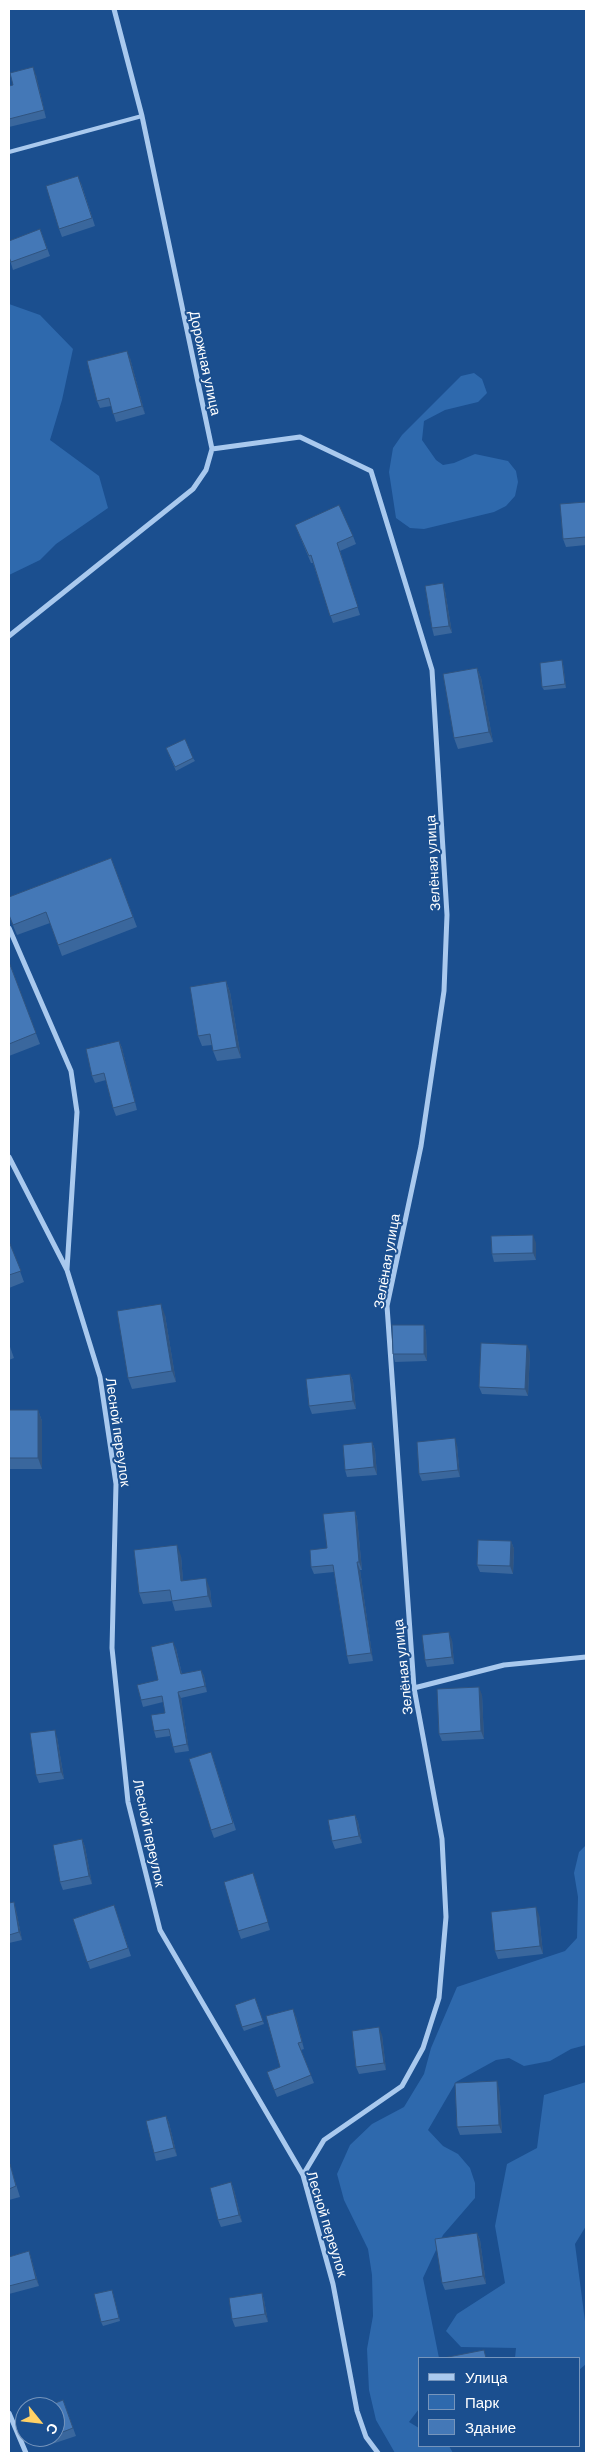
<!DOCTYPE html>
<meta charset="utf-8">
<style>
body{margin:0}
#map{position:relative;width:595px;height:2462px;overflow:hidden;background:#1b4f8f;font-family:Barlow,sans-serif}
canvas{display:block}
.frame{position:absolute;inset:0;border:10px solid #fff;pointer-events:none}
.legend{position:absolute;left:418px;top:2357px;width:162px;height:90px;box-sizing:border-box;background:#1b4f8f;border:1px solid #7695bc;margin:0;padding:6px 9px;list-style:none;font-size:15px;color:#fff}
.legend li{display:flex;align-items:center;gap:10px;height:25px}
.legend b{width:25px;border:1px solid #7695bc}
.north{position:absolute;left:15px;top:2397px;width:50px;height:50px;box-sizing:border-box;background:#1b4f8f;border:1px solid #7695bc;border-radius:50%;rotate:119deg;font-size:14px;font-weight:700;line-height:20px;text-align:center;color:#fff}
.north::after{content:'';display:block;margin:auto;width:18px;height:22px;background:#ffd166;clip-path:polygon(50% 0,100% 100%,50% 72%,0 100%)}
</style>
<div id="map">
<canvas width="595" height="2462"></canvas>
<div class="frame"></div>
<ul class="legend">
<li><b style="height:6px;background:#a9c9ee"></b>Улица</li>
<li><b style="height:14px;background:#2e69ad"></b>Парк</li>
<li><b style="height:14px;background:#4478b7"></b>Здание</li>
</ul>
<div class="north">С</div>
</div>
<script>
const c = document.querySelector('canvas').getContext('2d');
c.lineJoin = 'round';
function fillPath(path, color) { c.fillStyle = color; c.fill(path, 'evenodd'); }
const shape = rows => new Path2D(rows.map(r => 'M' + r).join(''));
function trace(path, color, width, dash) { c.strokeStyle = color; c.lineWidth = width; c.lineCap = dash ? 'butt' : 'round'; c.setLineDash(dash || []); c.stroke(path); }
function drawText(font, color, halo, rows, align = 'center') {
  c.font = font + ' Barlow,sans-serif'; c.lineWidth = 4; c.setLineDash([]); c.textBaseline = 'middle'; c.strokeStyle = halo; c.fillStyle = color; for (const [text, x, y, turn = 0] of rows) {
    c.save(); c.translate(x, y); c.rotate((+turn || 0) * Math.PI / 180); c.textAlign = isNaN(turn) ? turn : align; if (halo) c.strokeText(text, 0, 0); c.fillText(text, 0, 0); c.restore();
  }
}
const green = shape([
 [9,304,40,315,73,349,62,400,50,440,99,476,108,508,56,544,40,560,9,575],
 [474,373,482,379,487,393,478,402,445,410,424,421,422,440,436,460,443,465,454,463,475,454,508,461,516,471,518,482,515,496,506,506,494,512,424,529,410,528,396,518,389,472,393,448,402,435,461,376],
 [586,1845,586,2045,571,2049,550,2061,524,2066,509,2058,496,2060,456,2082,428,2130,443,2146,458,2154,470,2168,475,2183,475,2198,443,2235,423,2278,439,2358,419,2358,419,2409,409,2422,419,2428,419,2446,449,2446,453,2453,395,2453,376,2420,369,2390,367,2349,373,2316,372,2275,368,2249,344,2200,337,2174,350,2145,372,2124,404,2107,424,2074,431,2048,457,1987,565,1951,577,1938,578,1897,574,1873,579,1852],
 [586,2082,586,2226,575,2244,586,2329,586,2364,579,2370,579,2358,515,2358,516,2348,461,2347,446,2331,457,2314,505,2283,495,2226,507,2164,537,2148,544,2095]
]);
const service = shape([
 [9,152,142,116]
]);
const minor = shape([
 [212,449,300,437,371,471,432,670,447,915,444,991,421,1146,387,1306,414,1688,442,1839,446,1917,439,1998,423,2048,402,2086,324,2140,303,2175],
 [9,636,193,489,206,470,212,449,142,116,114,9],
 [9,928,71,1071,77,1112,67,1269],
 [9,1157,67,1270,100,1377,116,1484,112,1648,128,1802,160,1930,303,2175,333,2284,357,2411,366,2437,378,2453],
 [414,1688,504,1665,586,1657],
 [9,2413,26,2453]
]);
const wall = shape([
 [36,75,46,118,9,127,9,86,13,85],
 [81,183,95,226,62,237,59,229],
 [40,229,50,256,13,270,9,257],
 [130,358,145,414,116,422,111,406,100,408,97,401],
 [586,502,586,545,566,547,563,539],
 [295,525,353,536,356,544,340,551,360,615,333,623,313,563,311,563],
 [443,583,445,591,452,633,434,636,432,628],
 [563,664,566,688,544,690,542,687],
 [477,668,481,678,493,742,458,749,454,738],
 [166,748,193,758,195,761,176,771],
 [111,858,137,927,62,956,50,923,17,935,9,916,9,897],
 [9,962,40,1044,9,1056],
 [226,981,230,992,241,1058,217,1061,213,1051,212,1045,202,1046,198,1036],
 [119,1041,122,1048,137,1110,116,1116,113,1108,106,1080,95,1083,92,1076],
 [536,1243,536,1260,494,1262,492,1254],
 [10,1244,24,1282,9,1288,9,1245],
 [165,1315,176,1382,132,1389,128,1378],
 [424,1325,426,1332,427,1361,395,1362,393,1354],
 [9,1344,14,1358,9,1360],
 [530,1352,528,1396,482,1394,479,1387],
 [350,1374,353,1381,356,1409,312,1414,309,1406],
 [9,1410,38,1410,42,1421,42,1469,9,1469],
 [372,1442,375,1450,377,1475,347,1477,345,1470],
 [457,1445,460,1477,422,1481,419,1474],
 [355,1511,357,1518,362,1570,360,1570,373,1661,349,1664,347,1656,334,1572,314,1574,311,1567,327,1548],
 [511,1541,514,1549,513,1574,480,1572,477,1565],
 [181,1556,183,1581,210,1589,212,1607,175,1611,172,1601,143,1604,139,1593],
 [452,1640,454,1664,427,1667,425,1660],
 [176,1648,182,1674,201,1670,204,1676,207,1692,181,1698,189,1751,175,1753,170,1736,156,1738,154,1731,165,1713,163,1702,143,1707,141,1700,158,1680],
 [482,1695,484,1739,442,1741,439,1734],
 [57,1737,64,1779,39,1783,36,1775],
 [211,1752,236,1830,214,1838,211,1830],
 [355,1815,358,1822,362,1843,335,1849,332,1841],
 [82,1839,85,1847,92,1884,63,1890,60,1882],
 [253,1873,270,1930,241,1939,238,1931],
 [14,1902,16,1910,22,1940,9,1943,9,1903],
 [114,1905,131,1956,90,1969,73,1919],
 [539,1915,543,1954,498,1959,495,1951],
 [255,1998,264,2024,244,2031,242,2027],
 [296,2017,304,2049,301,2050,314,2083,277,2097,267,2072,280,2067],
 [382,2035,386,2070,359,2074,356,2067],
 [499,2089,502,2133,460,2135,457,2127],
 [166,2116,169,2123,177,2156,156,2161,154,2153],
 [9,2164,13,2175,20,2197,9,2200],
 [231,2182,234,2190,242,2222,221,2227,218,2220],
 [477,2233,480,2240,486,2284,445,2290,442,2283],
 [29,2251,39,2286,9,2294,9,2257],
 [112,2290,120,2321,103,2326,101,2322],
 [262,2293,264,2300,268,2322,235,2327,232,2319],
 [63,2400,76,2436,46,2446,43,2437,55,2437,55,2407]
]);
const shadedWall = shape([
 [33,67,36,75,46,118,44,110],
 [127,351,130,358,145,414,142,406],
 [443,583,445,591,452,633,449,626],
 [562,660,563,664,566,688,565,684],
 [477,668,481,678,493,742,489,732],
 [226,981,230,992,241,1058,237,1047],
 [119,1041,122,1048,137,1110,135,1102],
 [533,1235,536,1243,536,1260,533,1253],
 [161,1304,165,1315,176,1382,172,1371],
 [424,1325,426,1332,427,1361,424,1354],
 [527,1345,530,1352,528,1396,525,1389],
 [350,1374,353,1381,356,1409,353,1401],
 [38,1410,42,1421,42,1469,38,1458],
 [455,1438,457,1445,460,1477,458,1470],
 [372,1442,375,1450,377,1475,374,1467],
 [355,1511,357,1518,362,1570,359,1562],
 [511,1541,514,1549,513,1574,510,1566],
 [177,1545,181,1556,184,1592,181,1581],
 [357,1562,360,1570,373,1661,371,1653],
 [206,1578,210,1589,212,1607,208,1596],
 [449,1632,452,1640,454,1664,452,1657],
 [173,1642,176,1648,183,1681,181,1674],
 [201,1670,204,1676,207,1692,205,1686],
 [479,1687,482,1695,484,1739,481,1731],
 [178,1692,181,1698,189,1751,187,1744],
 [55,1730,57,1737,64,1779,61,1772],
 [355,1815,358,1822,362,1843,359,1836],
 [82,1839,85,1847,92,1884,89,1876],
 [253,1873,256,1880,270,1930,268,1922],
 [14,1902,16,1910,22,1940,19,1932],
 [536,1907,539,1915,543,1954,540,1946],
 [293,2009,296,2017,304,2049,302,2042],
 [379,2027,382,2035,386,2070,384,2063],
 [497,2081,499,2089,502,2133,499,2125],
 [166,2116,169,2123,177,2156,174,2148],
 [231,2182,234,2190,242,2222,239,2215],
 [477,2233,480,2240,486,2284,483,2276],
 [29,2251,39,2286,36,2279],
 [262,2293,264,2300,268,2322,265,2314]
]);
const building = shape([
 [33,67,44,110,9,119,9,86,13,85,10,73,33,67],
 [78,176,92,218,59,229,46,186,78,176],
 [40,229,47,249,11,262,9,257,9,241,40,229],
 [127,351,142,406,113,414,109,398,97,401,87,361,127,351],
 [586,502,586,537,563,539,560,504,586,502],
 [339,505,353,536,337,543,358,607,330,616,311,555,309,556,295,525,339,505],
 [443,583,449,626,432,628,425,586,443,583],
 [562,660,565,684,542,687,540,663,562,660],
 [477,668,489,732,454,738,443,674,477,668],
 [185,739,193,758,175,767,166,748,185,739],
 [111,858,133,917,58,945,46,912,13,925,9,915,9,897,111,858],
 [9,962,36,1033,9,1044,9,962],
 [226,981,237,1047,213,1051,210,1034,198,1036,190,987,226,981],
 [119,1041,135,1102,113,1108,104,1073,92,1076,86,1049,119,1041],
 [533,1235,533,1253,492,1254,491,1236,533,1235],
 [10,1244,21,1271,9,1275,9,1245,10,1244],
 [161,1304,172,1371,128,1378,117,1311,161,1304],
 [392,1325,424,1325,424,1354,393,1354,392,1325],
 [481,1343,527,1345,525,1389,479,1387,481,1343],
 [350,1374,353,1401,309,1406,306,1379,350,1374],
 [9,1410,38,1410,38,1458,9,1458,9,1410],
 [455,1438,458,1470,419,1474,417,1442,455,1438],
 [372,1442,374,1467,345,1470,343,1445,372,1442],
 [355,1511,359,1562,357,1562,371,1653,347,1656,333,1565,311,1567,310,1550,327,1548,323,1514,355,1511],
 [478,1540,511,1541,510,1566,477,1565,478,1540],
 [177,1545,181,1581,206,1578,208,1596,172,1601,170,1590,139,1593,134,1550,177,1545],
 [449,1632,452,1657,425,1660,422,1635,449,1632],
 [173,1642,181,1674,201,1670,205,1686,178,1692,187,1744,173,1747,169,1729,154,1731,151,1715,165,1713,162,1696,141,1700,137,1685,158,1680,151,1647,173,1642],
 [479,1687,481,1731,439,1734,437,1689,479,1687],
 [55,1730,61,1772,36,1775,30,1733,55,1730],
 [211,1752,233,1823,211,1830,189,1759,211,1752],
 [355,1815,359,1836,332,1841,328,1820,355,1815],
 [82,1839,89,1876,60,1882,53,1845,82,1839],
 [253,1873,268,1922,238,1931,224,1882,253,1873],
 [14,1902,19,1932,9,1935,9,1903,14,1902],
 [114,1905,128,1948,87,1962,73,1919,114,1905],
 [536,1907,540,1946,495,1951,491,1912,536,1907],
 [255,1998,263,2021,242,2027,235,2005,255,1998],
 [293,2009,302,2042,298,2043,311,2075,274,2090,267,2072,280,2067,266,2016,293,2009],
 [379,2027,384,2063,356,2067,352,2031,379,2027],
 [497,2081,499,2125,457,2127,455,2083,497,2081],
 [166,2116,174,2148,154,2153,146,2121,166,2116],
 [9,2164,10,2164,16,2186,9,2189,9,2164],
 [231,2182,239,2215,218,2220,210,2188,231,2182],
 [477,2233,483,2276,442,2283,435,2239,477,2233],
 [29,2251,36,2279,9,2286,9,2257,29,2251],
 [112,2290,119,2318,101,2322,94,2294,112,2290],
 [262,2293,265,2314,232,2319,229,2298,262,2293],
 [484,2350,486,2358,443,2358,484,2350],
 [63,2400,73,2428,55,2435,55,2407,45,2407,63,2400]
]);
const streetNames = [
 ["Дорожная улица",205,363,78],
 ["Зелёная улица",433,863,-93],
 ["Зелёная улица",387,1261,-80],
 ["Лесной переулок",118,1432,82],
 ["Зелёная улица",403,1667,-96],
 ["Лесной переулок",149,1833,78],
 ["Лесной переулок",327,2224,73]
];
fillPath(green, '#2e69ad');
trace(service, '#a9c9ee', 4);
trace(minor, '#a9c9ee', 5);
fillPath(wall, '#3a679d');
fillPath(shadedWall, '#305480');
fillPath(building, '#4478b7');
trace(building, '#305480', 1);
drawText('14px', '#fff', '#1b4f8f', streetNames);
</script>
